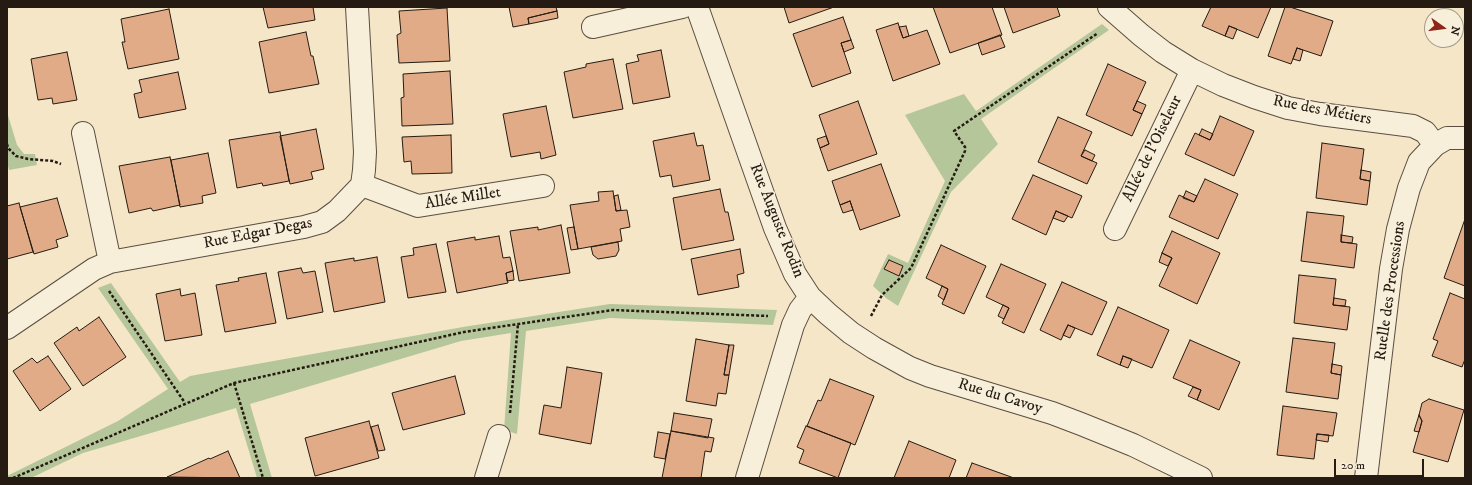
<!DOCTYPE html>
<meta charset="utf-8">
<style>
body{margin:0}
#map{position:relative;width:1472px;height:485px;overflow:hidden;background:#f5e6c8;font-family:"IM FELL DW Pica",serif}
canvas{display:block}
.frame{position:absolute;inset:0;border:8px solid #261b12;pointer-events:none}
.north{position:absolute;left:1424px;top:8px;width:40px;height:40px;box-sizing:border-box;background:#f8efdb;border:1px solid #a49a8b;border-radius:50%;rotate:104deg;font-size:11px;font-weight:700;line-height:16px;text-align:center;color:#261b12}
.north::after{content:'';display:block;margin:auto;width:14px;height:18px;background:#8f2418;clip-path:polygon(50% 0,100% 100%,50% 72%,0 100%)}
.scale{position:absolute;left:1334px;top:459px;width:90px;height:18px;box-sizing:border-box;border:2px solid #261b12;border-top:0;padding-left:5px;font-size:12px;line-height:14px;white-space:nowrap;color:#261b12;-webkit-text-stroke:3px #f8efdb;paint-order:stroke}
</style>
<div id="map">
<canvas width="1472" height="485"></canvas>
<div class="frame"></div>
<div class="north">N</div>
<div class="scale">20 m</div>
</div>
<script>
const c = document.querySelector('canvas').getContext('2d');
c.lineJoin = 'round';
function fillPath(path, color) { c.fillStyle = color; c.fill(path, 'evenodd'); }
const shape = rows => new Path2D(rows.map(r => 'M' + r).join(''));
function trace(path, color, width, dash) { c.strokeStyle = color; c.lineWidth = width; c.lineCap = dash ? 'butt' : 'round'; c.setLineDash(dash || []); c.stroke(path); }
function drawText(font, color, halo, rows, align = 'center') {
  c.font = font + ' "IM FELL DW Pica",serif'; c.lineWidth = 3; c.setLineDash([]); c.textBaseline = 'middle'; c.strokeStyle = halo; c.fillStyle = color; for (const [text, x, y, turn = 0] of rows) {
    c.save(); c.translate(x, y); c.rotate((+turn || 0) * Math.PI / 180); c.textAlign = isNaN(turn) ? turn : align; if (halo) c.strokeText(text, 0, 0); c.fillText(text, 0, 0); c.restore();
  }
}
const green = shape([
 [1102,24,1109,30,981,119,998,144,951,192,898,306,886,298,873,286,888,254,908,263,945,181,905,115,964,94,976,111],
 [7,112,17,145,24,154,35,154,37,165,9,170,7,162],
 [111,283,180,382,190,376,463,327,610,304,777,310,773,325,610,318,526,331,517,434,504,430,511,333,461,341,250,404,272,478,257,478,236,408,83,453,31,478,7,478,7,476,118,421,168,389,98,288]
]);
const building = shape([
 [263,7,313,7,315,20,268,28,263,7],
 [509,7,556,7,557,11,528,18,529,24,513,27,509,7],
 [784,7,834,7,789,23,784,7],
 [933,7,992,7,1002,35,950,53,933,7],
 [1004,7,1057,7,1060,16,1013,33,1004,7],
 [1211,7,1271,7,1258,38,1229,26,1225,36,1202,26,1211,7],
 [1285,7,1290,7,1333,21,1321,56,1297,48,1291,64,1268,56,1285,7],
 [447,8,450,61,399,63,397,35,401,33,399,11,447,8],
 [169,9,179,59,128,69,122,42,125,42,121,19,169,9],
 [557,11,558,18,529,24,528,18,557,11],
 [843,17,851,40,841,43,851,73,812,87,793,34,843,17],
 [898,23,903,38,927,30,940,64,893,81,876,30,898,23],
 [906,26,909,36,903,38,899,27,906,26],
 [1229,26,1237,29,1233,39,1225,36,1229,26],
 [306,32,311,56,313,56,319,84,269,93,259,42,306,32],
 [1000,35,1005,47,982,55,978,43,1000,35],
 [851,40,854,48,844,52,841,43,851,40],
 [1297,48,1303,50,1300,61,1293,59,1297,48],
 [661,50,670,97,633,104,626,64,639,61,637,55,661,50],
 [67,52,77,100,53,104,52,98,38,100,31,59,67,52],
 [613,59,623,109,573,118,564,72,586,67,586,64,613,59],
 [1108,64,1146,82,1133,110,1142,114,1132,136,1086,115,1108,64],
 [450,71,453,124,402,126,401,98,404,97,403,74,450,71],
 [178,72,186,109,139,118,134,94,142,92,139,80,178,72],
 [858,101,877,154,828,171,820,148,829,144,819,115,858,101],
 [1137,101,1146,105,1142,114,1133,110,1137,101],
 [546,106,556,155,541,159,540,152,511,157,503,114,546,106],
 [1220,116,1254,131,1234,176,1185,154,1195,133,1210,140,1220,116],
 [1058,117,1092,132,1081,156,1097,163,1087,184,1038,162,1058,117],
 [316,129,324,169,311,172,313,179,290,184,280,136,316,129],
 [1202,129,1213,134,1210,140,1199,135,1202,129],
 [280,132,289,181,263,186,262,183,237,188,229,140,280,132],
 [694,133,697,146,703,145,710,180,673,187,671,175,660,177,653,141,694,133],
 [451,135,452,173,412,174,411,161,404,162,402,137,451,135],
 [826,136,829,144,820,148,817,139,826,136],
 [1322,143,1364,149,1360,179,1370,181,1367,205,1316,198,1322,143],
 [1085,150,1095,155,1092,161,1081,156,1085,150],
 [208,153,216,193,202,196,203,203,180,207,171,160,208,153],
 [170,157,180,205,153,211,151,208,129,213,119,166,170,157],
 [881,164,900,216,860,230,850,201,840,205,832,181,881,164],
 [1361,170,1371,172,1370,181,1360,179,1361,170],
 [1033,175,1082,196,1072,218,1056,211,1046,235,1012,219,1033,175],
 [1205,179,1238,194,1218,239,1169,217,1179,195,1194,202,1205,179],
 [720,189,725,212,728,212,734,240,682,250,673,198,720,189],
 [613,191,616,211,627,210,630,227,620,229,622,241,578,249,570,205,599,201,598,192,613,191],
 [1186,191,1197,196,1194,202,1183,198,1186,191],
 [618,195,621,210,616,211,614,196,618,195],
 [57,198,68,236,56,240,58,247,34,254,20,207,57,198],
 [850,201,853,210,843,213,840,205,850,201],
 [19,203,33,252,7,259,7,206,19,203],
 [1056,211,1068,216,1064,222,1053,218,1056,211],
 [1307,212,1344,216,1341,242,1357,244,1354,268,1301,261,1307,212],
 [1465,219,1465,286,1444,278,1465,219],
 [561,225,570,273,519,281,510,231,538,227,538,230,561,225],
 [574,227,578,249,571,250,567,228,574,227],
 [1172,231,1220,253,1197,304,1159,286,1172,258,1162,253,1172,231],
 [1341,235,1353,237,1352,243,1341,242,1341,235],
 [499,236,503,258,510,257,513,271,506,273,508,283,457,293,447,242,475,237,475,240,499,236],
 [618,242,619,250,616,256,598,259,593,255,591,247,618,242],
 [436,244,446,292,408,298,401,257,414,255,413,248,436,244],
 [941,245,986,266,964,314,942,304,948,289,926,278,941,245],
 [740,249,744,273,737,275,739,287,698,295,691,259,740,249],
 [1162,253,1172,258,1168,266,1159,262,1162,253],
 [377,257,385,302,334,312,325,263,354,258,354,261,377,257],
 [889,260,903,266,899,276,884,269,889,260],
 [1001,264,1046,284,1024,333,1002,323,1009,308,986,297,1001,264],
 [301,268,303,273,315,271,323,312,287,319,278,272,301,268],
 [513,271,514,280,507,281,506,273,513,271],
 [266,273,276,323,225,332,216,285,239,281,238,278,266,273],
 [1299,275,1336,279,1333,305,1350,307,1347,330,1294,323,1299,275],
 [1062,282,1107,302,1092,335,1068,325,1061,340,1040,330,1062,282],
 [942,286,948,289,944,300,938,296,942,286],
 [180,289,181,296,195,293,202,335,165,341,156,294,180,289],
 [1450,293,1465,299,1465,359,1462,367,1432,356,1438,341,1433,339,1450,293],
 [1334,298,1346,300,1345,306,1333,305,1334,298],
 [1003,305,1009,308,1004,319,998,316,1003,305],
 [1118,307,1169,330,1152,368,1123,356,1120,365,1097,355,1118,307],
 [99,317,126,357,83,386,54,343,77,327,79,331,99,317],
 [1068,325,1075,328,1070,338,1063,335,1068,325],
 [1293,338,1335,343,1331,373,1341,375,1338,399,1286,392,1293,338],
 [696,339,729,345,724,375,729,375,726,394,718,393,716,406,686,401,696,339],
 [1190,340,1240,362,1219,410,1197,400,1201,390,1173,378,1190,340],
 [729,345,734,345,729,375,724,375,729,345],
 [48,356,71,389,40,411,13,371,32,358,37,363,48,356],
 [1123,356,1132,359,1128,368,1120,365,1123,356],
 [1332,364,1342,366,1341,375,1331,373,1332,364],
 [567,367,602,373,591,444,539,434,544,405,561,408,567,367],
 [455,376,465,414,403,430,392,393,455,376],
 [830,379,874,396,855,445,807,426,818,400,821,401,830,379],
 [1193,387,1201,390,1197,400,1188,396,1193,387],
 [1429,399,1464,410,1448,462,1413,452,1422,421,1419,415,1422,403,1429,399],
 [1283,406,1337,413,1333,436,1317,434,1314,459,1277,455,1283,406],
 [674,413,712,419,708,438,671,431,674,413],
 [1419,415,1422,421,1419,432,1414,431,1419,415],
 [369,421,379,458,315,476,305,438,369,421],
 [378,425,385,450,378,451,371,427,378,425],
 [806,426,851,443,838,478,799,463,804,450,797,447,806,426],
 [671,431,714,438,711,452,705,451,701,478,662,478,671,431],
 [658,432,670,434,665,459,654,457,658,432],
 [1317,434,1329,435,1328,442,1316,440,1317,434],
 [909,441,956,460,949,478,894,478,909,441],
 [228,451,240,478,167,477,209,458,210,459,228,451],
 [972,463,1014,478,966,478,972,463]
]);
const path = shape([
 [7,144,8,148,16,156,28,159,53,161,61,164],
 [109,291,185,403],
 [871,316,882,295,911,268,965,151,965,147,954,131,1098,33],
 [234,383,263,478],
 [510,413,518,324],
 [13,478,234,383,464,332,613,310,768,316]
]);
const minor = shape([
 [697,7,775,228,795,274,810,297,800,310,793,325,747,478],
 [1109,7,1141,35,1163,52,1192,70,1223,85,1254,97,1288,108,1320,114,1413,126,1425,132,1435,145],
 [593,27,682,7],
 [83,133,110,262],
 [362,185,418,206,543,186],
 [1115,229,1192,70],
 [810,297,828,314,851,333,874,348,910,368,930,376,1052,413,1081,424,1133,445,1201,478],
 [7,328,94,269,110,262,304,227,322,222,337,211,362,185,364,170,365,152,357,7],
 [486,478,499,436],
 [1366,478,1391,269,1398,229,1409,188,1419,162,1435,145,1447,138,1465,138]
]);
const streetNames = [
 ["Rue des Métiers",1322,111,11],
 ["Allée de l'Oiseleur",1153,149,-64],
 ["Allée Millet",463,199,-9],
 ["Rue Auguste Rodin",776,221,68],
 ["Rue Edgar Degas",258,234,-11],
 ["Ruelle des Processions",1391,291,-82],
 ["Rue du Cavoy",1000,397,17]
];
fillPath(green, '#b5c69b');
fillPath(building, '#e1ab87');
trace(building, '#261b12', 1);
trace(minor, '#5a4e40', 24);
trace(path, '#261b12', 2.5, [3, 2]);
trace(minor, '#f8efdb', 22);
drawText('16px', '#261b12', '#f8efdb', streetNames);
</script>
